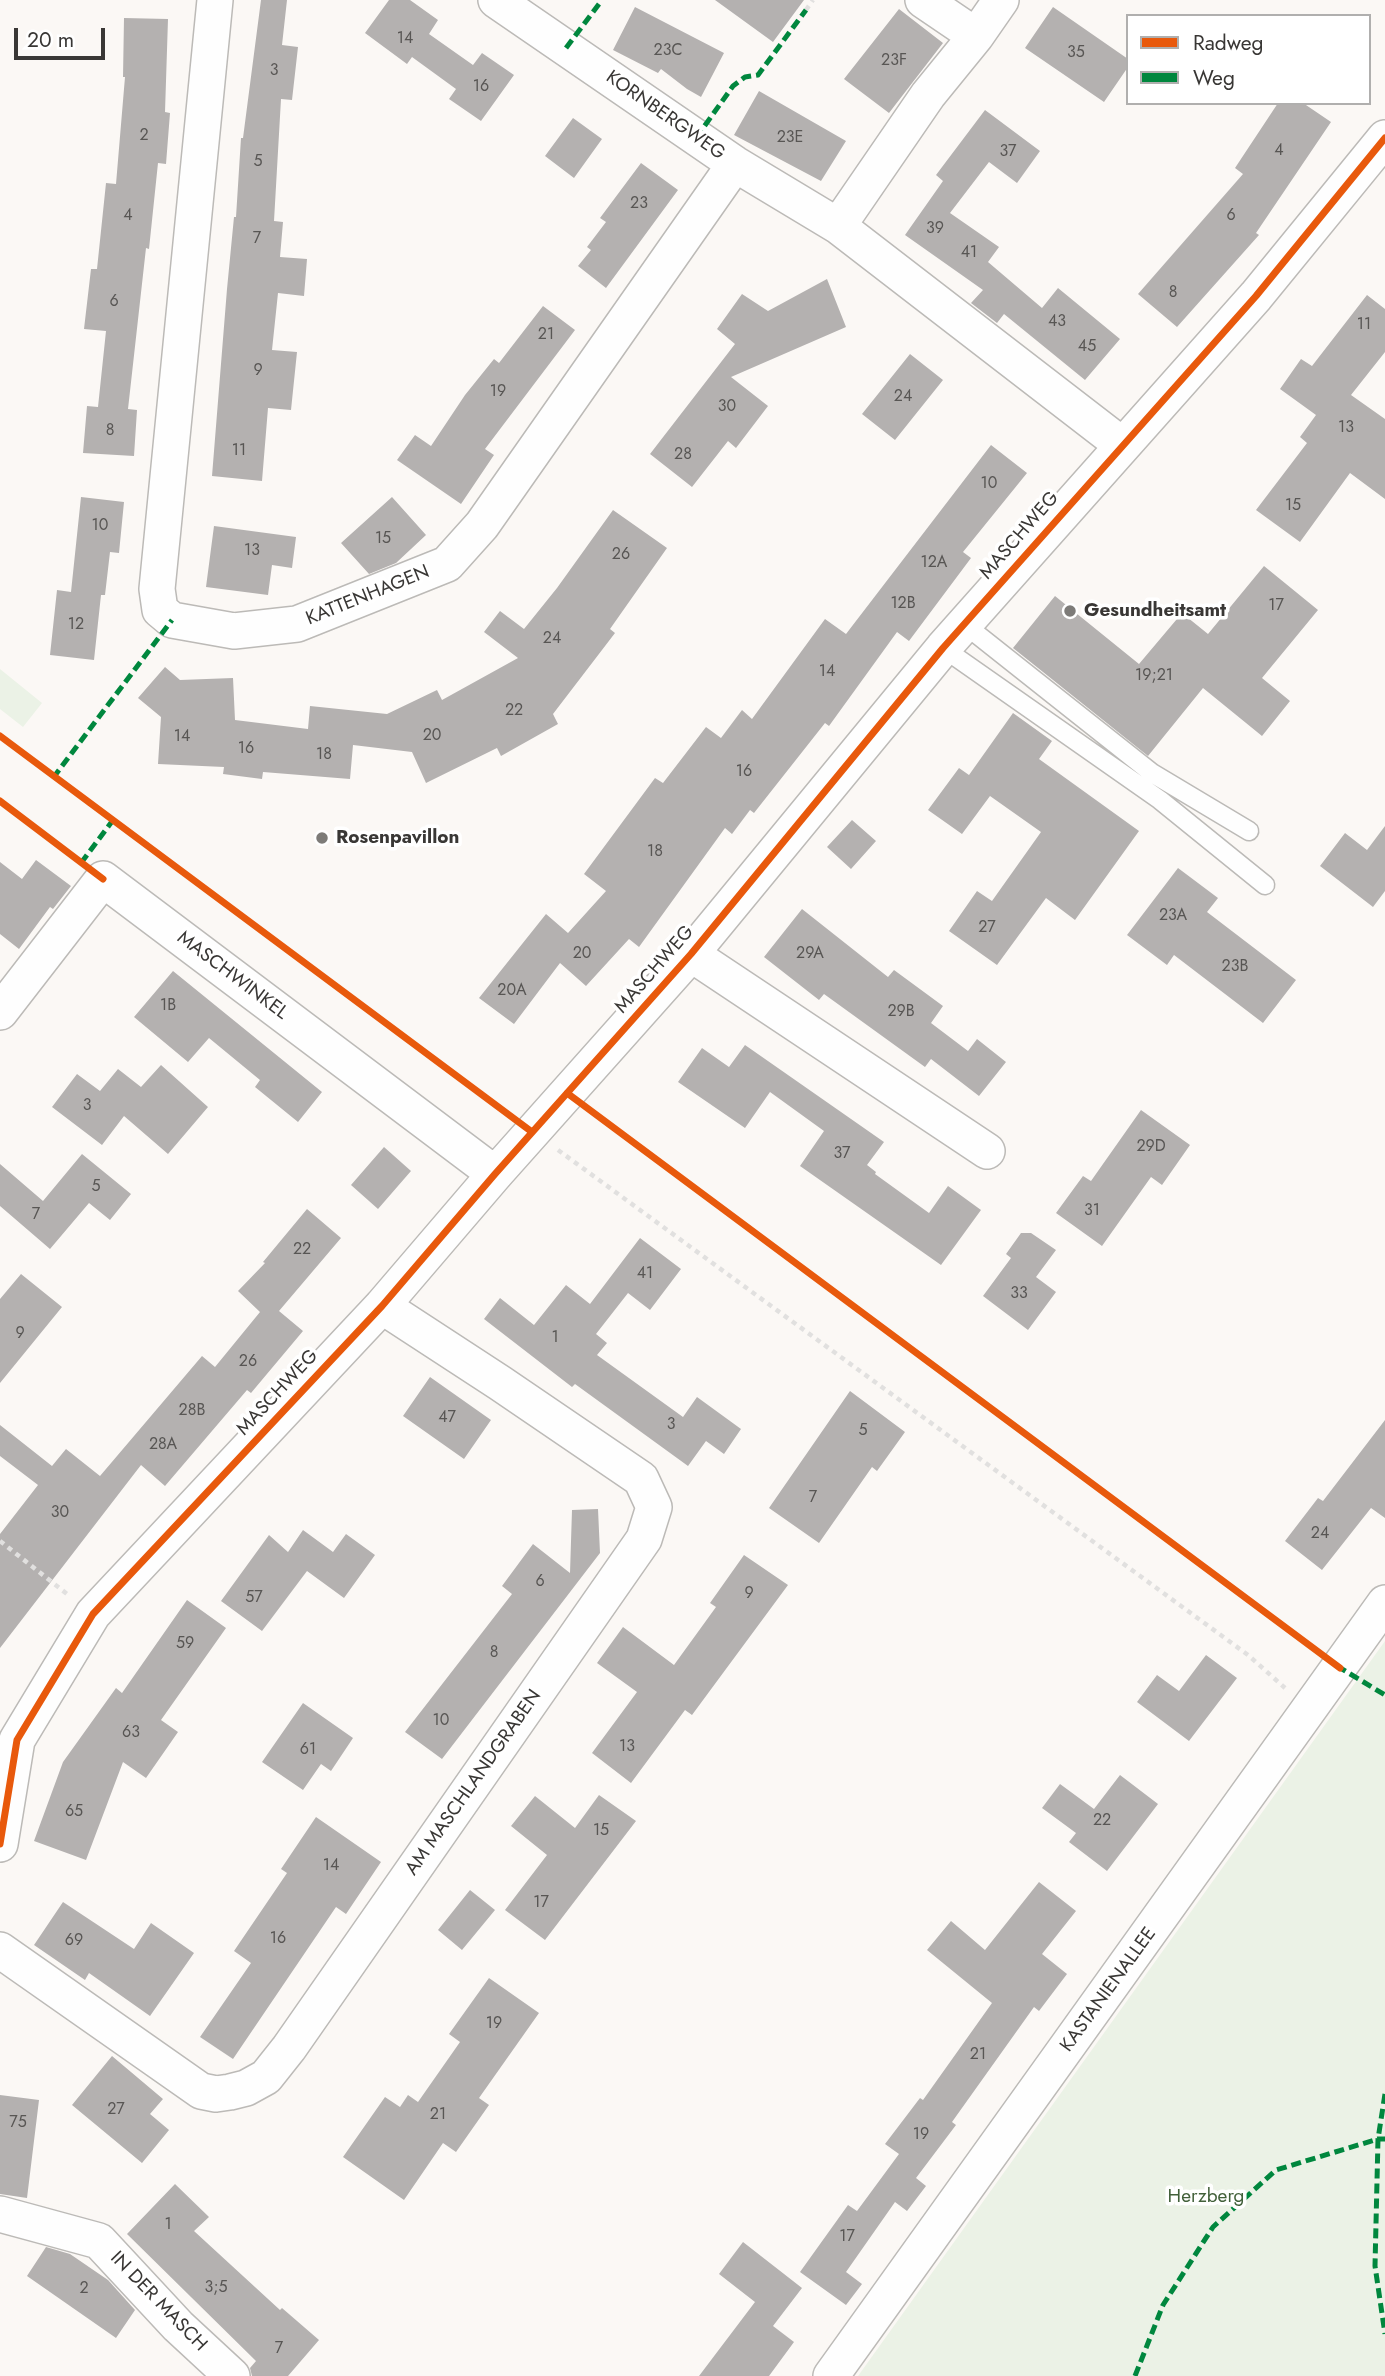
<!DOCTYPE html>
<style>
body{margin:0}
#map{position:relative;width:1385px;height:2376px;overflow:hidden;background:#fbf8f5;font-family:Jost,sans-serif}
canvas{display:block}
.legend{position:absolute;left:1126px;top:14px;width:245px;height:91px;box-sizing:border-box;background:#fff;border:2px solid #b0afae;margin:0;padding:9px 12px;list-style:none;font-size:21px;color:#393735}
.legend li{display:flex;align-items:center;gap:14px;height:35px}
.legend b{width:35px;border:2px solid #b0afae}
.scale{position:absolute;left:14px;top:28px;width:91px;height:32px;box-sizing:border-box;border:4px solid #393735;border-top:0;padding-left:9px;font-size:21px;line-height:24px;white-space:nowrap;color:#393735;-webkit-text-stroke:5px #fff;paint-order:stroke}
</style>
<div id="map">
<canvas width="1385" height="2376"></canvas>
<ul class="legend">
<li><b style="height:9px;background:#e8590c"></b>Radweg</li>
<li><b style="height:9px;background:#00873e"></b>Weg</li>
</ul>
<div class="scale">20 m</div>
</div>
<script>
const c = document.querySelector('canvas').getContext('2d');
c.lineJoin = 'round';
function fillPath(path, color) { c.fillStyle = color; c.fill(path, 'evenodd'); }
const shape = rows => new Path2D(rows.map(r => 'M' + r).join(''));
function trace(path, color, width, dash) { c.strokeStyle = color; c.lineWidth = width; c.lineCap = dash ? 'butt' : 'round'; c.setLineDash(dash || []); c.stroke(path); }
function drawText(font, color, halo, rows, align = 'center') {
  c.font = font + ' Jost,sans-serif'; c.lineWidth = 7; c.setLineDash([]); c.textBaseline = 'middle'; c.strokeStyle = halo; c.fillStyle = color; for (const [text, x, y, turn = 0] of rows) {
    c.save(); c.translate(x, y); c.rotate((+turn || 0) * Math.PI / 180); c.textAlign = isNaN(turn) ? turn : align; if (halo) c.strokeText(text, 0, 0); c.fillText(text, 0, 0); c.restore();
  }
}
const green = shape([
 [0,669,42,703,23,727,0,709],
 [1385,1641,1385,2376,858,2376]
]);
const building = shape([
 [261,0,287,0,282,45,298,47,292,100,281,99,274,221,283,222,280,257,307,259,304,296,278,293,272,350,297,352,291,410,268,408,262,481,212,476,227,289,234,217,236,217,241,138,243,138],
 [389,0,410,0,438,20,429,34,473,65,482,53,514,75,481,121,449,99,456,89,412,57,407,64,365,33],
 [715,0,804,0,773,42],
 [635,7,724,53,701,97,687,89,661,69,658,73,613,50],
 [1053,7,1128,59,1128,67,1104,102,1025,48],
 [899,9,943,43,889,113,844,79],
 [124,18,168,19,165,112,170,113,166,164,158,163,149,249,146,248,128,409,137,410,134,456,83,453,87,406,98,407,106,331,84,329,91,269,97,269,106,183,116,184,125,77,123,77],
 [759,91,846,141,821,181,734,135],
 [1278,103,1303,103,1331,122,1256,233,1259,235,1177,327,1138,294,1243,174,1235,168],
 [985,110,1040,151,1017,183,989,162,950,213,999,247,988,262,1042,308,1058,288,1120,339,1085,380,1004,314,997,323,971,303,983,290,905,235,943,181,936,175],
 [573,118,602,139,574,178,545,156],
 [641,163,678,190,606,288,578,266,591,250,587,247,606,222,600,218],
 [827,279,846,327,731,377,768,406,736,448,728,441,692,487,650,454,735,344,717,329,742,294,768,311],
 [1367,295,1385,309,1385,352,1351,395,1385,419,1385,499,1350,473,1300,542,1256,510,1307,443,1300,437,1316,415,1280,389,1301,359,1312,366],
 [543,306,575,330,485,449,494,455,461,504,397,460,415,435,431,446,465,395,494,359,499,363],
 [910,354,943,380,895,440,862,414],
 [991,445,1027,473,963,552,971,558,909,641,897,632,829,726,825,723,754,813,750,810,732,834,725,828,639,947,629,939,586,986,560,963,514,1024,479,998,546,914,568,933,606,891,584,874,655,778,663,783,706,727,721,738,742,710,752,719,825,619,846,634],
 [81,497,124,502,119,553,110,552,105,595,101,595,94,660,50,655,57,590,71,592],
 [392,497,426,535,396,563,369,574,341,543],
 [613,510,667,548,610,629,615,633,553,714,558,724,501,756,497,748,426,783,412,752,353,745,350,779,263,772,262,779,223,774,224,767,158,764,161,717,138,698,165,667,180,680,233,678,235,720,308,729,310,706,387,714,437,690,442,700,518,658,484,632,500,611,524,629,557,588],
 [214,526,296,537,292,568,272,565,268,595,206,587],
 [1264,566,1318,610,1262,678,1290,701,1262,736,1203,688,1148,756,1013,648,1055,596,1139,664,1182,613,1208,634],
 [1013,713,1052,741,1039,759,1139,831,1075,920,1046,898,997,965,949,931,977,891,992,901,1041,832,990,796,962,834,928,810,959,768,969,775],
 [852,820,876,841,851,869,827,847],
 [1385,826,1385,891,1373,907,1320,866,1345,833,1367,850],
 [36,860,71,886,53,909,50,907,19,949,0,934,0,862,22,879],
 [1178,868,1218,898,1207,912,1296,980,1263,1023,1174,955,1167,965,1127,935],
 [802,909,888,977,894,970,943,1006,931,1023,968,1051,977,1039,1006,1062,979,1096,931,1059,925,1067,824,994,819,1000,764,957],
 [173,971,322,1092,298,1122,255,1087,260,1080,209,1038,188,1062,134,1017],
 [745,1045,884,1142,867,1165,876,1172,875,1174,929,1213,948,1186,981,1210,941,1265,800,1166,824,1131,770,1092,745,1128,678,1082,702,1048,729,1067],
 [161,1065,208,1107,168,1154,124,1116,102,1145,52,1107,77,1074,100,1091,118,1069,141,1087],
 [1141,1110,1190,1145,1162,1185,1151,1177,1102,1246,1056,1213,1083,1176,1091,1181],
 [384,1147,411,1171,378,1209,351,1185],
 [82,1154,131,1194,110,1220,89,1203,50,1249,0,1206,0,1164,43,1201],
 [307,1209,341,1238,279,1311,303,1331,251,1393,247,1390,165,1486,141,1465,0,1648,0,1534,38,1485,0,1456,0,1425,52,1466,66,1449,100,1476,202,1356,215,1367,260,1312,238,1291,265,1263,263,1262],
 [1021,1233,1031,1233,1056,1250,1036,1277,1056,1292,1028,1330,983,1296,1011,1258,1006,1254],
 [640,1238,681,1269,650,1310,628,1293,596,1334,607,1343,597,1355,683,1417,697,1397,741,1429,724,1454,706,1441,688,1466,575,1384,572,1387,484,1319,500,1298,534,1325,566,1285,590,1304],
 [21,1274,62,1307,0,1383,0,1299],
 [430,1377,491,1420,464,1459,403,1416],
 [850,1391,905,1432,877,1471,872,1467,819,1543,769,1508],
 [1385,1420,1385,1518,1371,1508,1322,1570,1285,1541,1318,1498,1323,1501],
 [598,1509,600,1553,442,1759,405,1732,512,1594,502,1586,533,1544,570,1573,572,1510],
 [303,1530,333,1552,346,1534,375,1555,344,1598,307,1571,262,1631,221,1601,269,1535,288,1552],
 [744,1555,788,1585,692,1715,685,1710,631,1783,592,1753,637,1692,597,1663,623,1627,674,1665,716,1607,710,1603],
 [187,1600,226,1628,161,1720,178,1732,146,1778,123,1762,86,1860,34,1841,63,1762,116,1688,122,1693],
 [1206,1655,1237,1678,1189,1741,1137,1702,1157,1675,1179,1691],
 [303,1703,353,1738,331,1771,321,1764,303,1790,262,1762],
 [1120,1775,1158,1804,1107,1871,1069,1842,1076,1833,1042,1808,1060,1784,1094,1809],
 [599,1795,636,1821,545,1940,505,1910,547,1855,511,1826,535,1796,575,1828],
 [316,1817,381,1862,346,1914,336,1907,233,2059,200,2037,251,1963,234,1951,287,1873,281,1869],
 [1039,1882,1076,1911,1042,1954,1067,1974,1039,2011,1034,2007,952,2122,956,2125,916,2178,926,2186,907,2211,895,2202,846,2272,862,2284,846,2305,800,2272,848,2205,857,2211,899,2154,885,2144,920,2098,923,2100,992,2003,927,1950,951,1921,985,1950],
 [470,1890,495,1910,462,1950,438,1930],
 [63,1902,134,1949,151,1923,194,1953,150,2016,89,1973,85,1980,34,1945],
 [489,1978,539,2013,479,2098,489,2105,456,2152,443,2143,404,2200,343,2157,385,2097,400,2107,408,2095,418,2102,460,2042,449,2034],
 [112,2056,163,2099,150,2114,169,2130,142,2163,72,2105],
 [0,2095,39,2100,27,2198,0,2194],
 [175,2184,209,2217,194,2231,280,2310,282,2308,319,2340,288,2376,252,2376,250,2368,256,2361,127,2234],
 [743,2242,802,2288,773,2326,794,2342,769,2376,699,2376,755,2302,719,2274],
 [46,2247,70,2254,108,2280,135,2310,116,2338,27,2276]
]);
const path = shape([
 [806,10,813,0],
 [558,1150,1248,1655,1285,1688],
 [0,1541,67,1594]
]);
const lane = shape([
 [964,624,1152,773,1249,831],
 [943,648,1160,800,1265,885]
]);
const street = shape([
 [215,0,157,589,160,610,172,620,234,631,297,624,447,564,482,525,735,164],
 [496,0,735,164,838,226,1122,445],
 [976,36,1001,0],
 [838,226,928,95,976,36,923,0],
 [691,954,987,1151],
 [0,1012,103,879,495,1174],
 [0,1844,17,1740,93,1614,382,1306,495,1174,691,954,943,648,1256,296,1385,138],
 [0,1950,201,2091,216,2094,230,2092,246,2088,266,2077,289,2048,644,1539,654,1507,641,1479,500,1383,382,1306],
 [0,2214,99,2241,178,2326,232,2376],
 [831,2376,1385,1603]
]);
const quiet = shape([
 [566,48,602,0],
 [696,138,733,86,745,77,758,75,806,10],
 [53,778,172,620],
 [81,863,113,820],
 [1337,1666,1385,1695],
 [1385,2094,1378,2139,1375,2266,1385,2334],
 [1135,2376,1163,2305,1213,2227,1276,2170,1378,2139,1385,2139]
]);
const cycleway = shape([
 [0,736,532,1132],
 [0,801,103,879],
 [567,1093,1340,1668],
 [0,1844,17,1740,93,1614,382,1306,495,1174,691,954,943,648,1256,296,1385,138]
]);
const markers = [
 [1070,611,7,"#7d7b78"],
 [322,838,7,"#7d7b78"]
];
const numberNames = [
 ["14",405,39],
 ["23C",668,51],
 ["35",1076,53],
 ["23F",894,61],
 ["3",274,71],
 ["16",481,87],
 ["2",144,136],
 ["23E",790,138],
 ["4",1279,151],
 ["37",1008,152],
 ["5",258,162],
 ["23",639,204],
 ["4",128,216],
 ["6",1231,216],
 ["39",935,229],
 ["7",257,239],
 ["41",969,253],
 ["8",1173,293],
 ["6",114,302],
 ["43",1057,322],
 ["11",1364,325],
 ["21",546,335],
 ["45",1087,347],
 ["9",258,371],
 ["19",498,392],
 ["24",903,397],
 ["30",727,407],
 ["13",1346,428],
 ["8",110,431],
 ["11",239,451],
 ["28",683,455],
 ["10",989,484],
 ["15",1293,506],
 ["10",100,526],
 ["15",383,539],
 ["13",252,551],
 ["26",621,555],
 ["12A",934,563],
 ["12B",903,604],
 ["17",1276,606],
 ["12",76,625],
 ["24",552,639],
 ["14",827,672],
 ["19;21",1154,676],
 ["22",514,711],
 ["20",432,736],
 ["14",182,737],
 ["16",246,749],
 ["18",324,755],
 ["16",744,772],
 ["18",655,852],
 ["23A",1173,916],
 ["27",987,928],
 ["20",582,954],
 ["29A",810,954],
 ["23B",1235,967],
 ["20A",512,991],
 ["1B",168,1006],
 ["29B",901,1012],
 ["3",87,1106],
 ["29D",1151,1147],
 ["37",842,1154],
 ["5",96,1187],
 ["31",1092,1211],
 ["7",36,1215],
 ["22",302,1250],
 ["41",645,1274],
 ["33",1019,1294],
 ["9",20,1334],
 ["1",555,1338],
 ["26",248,1362],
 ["28B",192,1411],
 ["47",447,1418],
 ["3",671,1425],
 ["5",863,1431],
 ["28A",163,1445],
 ["7",813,1498],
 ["30",60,1513],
 ["24",1320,1534],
 ["6",540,1582],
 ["9",749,1594],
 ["57",254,1598],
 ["59",185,1644],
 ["8",494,1653],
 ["10",441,1721],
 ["63",131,1733],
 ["13",627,1747],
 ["61",308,1750],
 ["65",74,1812],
 ["22",1102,1821],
 ["15",601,1831],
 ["14",331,1866],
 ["17",541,1903],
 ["16",278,1939],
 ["69",74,1941],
 ["19",494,2024],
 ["21",978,2055],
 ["27",116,2110],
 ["21",438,2115],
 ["75",18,2123],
 ["19",921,2135],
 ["1",168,2225],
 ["17",847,2237],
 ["3;5",216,2288],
 ["2",84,2289],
 ["7",279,2349]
];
const streetNames = [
 ["KORNBERGWEG",665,116,35],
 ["MASCHWEG",1020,536,-49],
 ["KATTENHAGEN",368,596,-22],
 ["MASCHWEG",655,970,-49],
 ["MASCHWINKEL",232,976,37],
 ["MASCHWEG",278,1393,-47],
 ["AM MASCHLANDGRABEN",474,1783,-55],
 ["KASTANIENALLEE",1109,1990,-54],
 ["IN DER MASCH",158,2302,46]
];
const poiNames = [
 ["Gesundheitsamt",1084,611],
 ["Rosenpavillon",336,838]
];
const parkNames = [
 ["Herzberg",1206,2197]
];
fillPath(green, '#ebf2e6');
fillPath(building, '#b4b1b0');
trace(lane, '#bcbab7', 21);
trace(street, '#bcbab7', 38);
trace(path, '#e1e0df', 4.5, [5, 5]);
trace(lane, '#fefefe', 18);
trace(street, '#fefefe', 35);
trace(quiet, '#00873e', 5, [10, 5]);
trace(cycleway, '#e8590c', 7);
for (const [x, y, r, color] of markers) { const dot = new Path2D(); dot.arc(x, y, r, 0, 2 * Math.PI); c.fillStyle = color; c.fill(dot); trace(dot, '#fff', 2.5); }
drawText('16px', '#585654', null, numberNames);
drawText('19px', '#393735', '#fff', streetNames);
drawText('bold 19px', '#393735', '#fff', poiNames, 'left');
drawText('19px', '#42603a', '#fff', parkNames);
</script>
